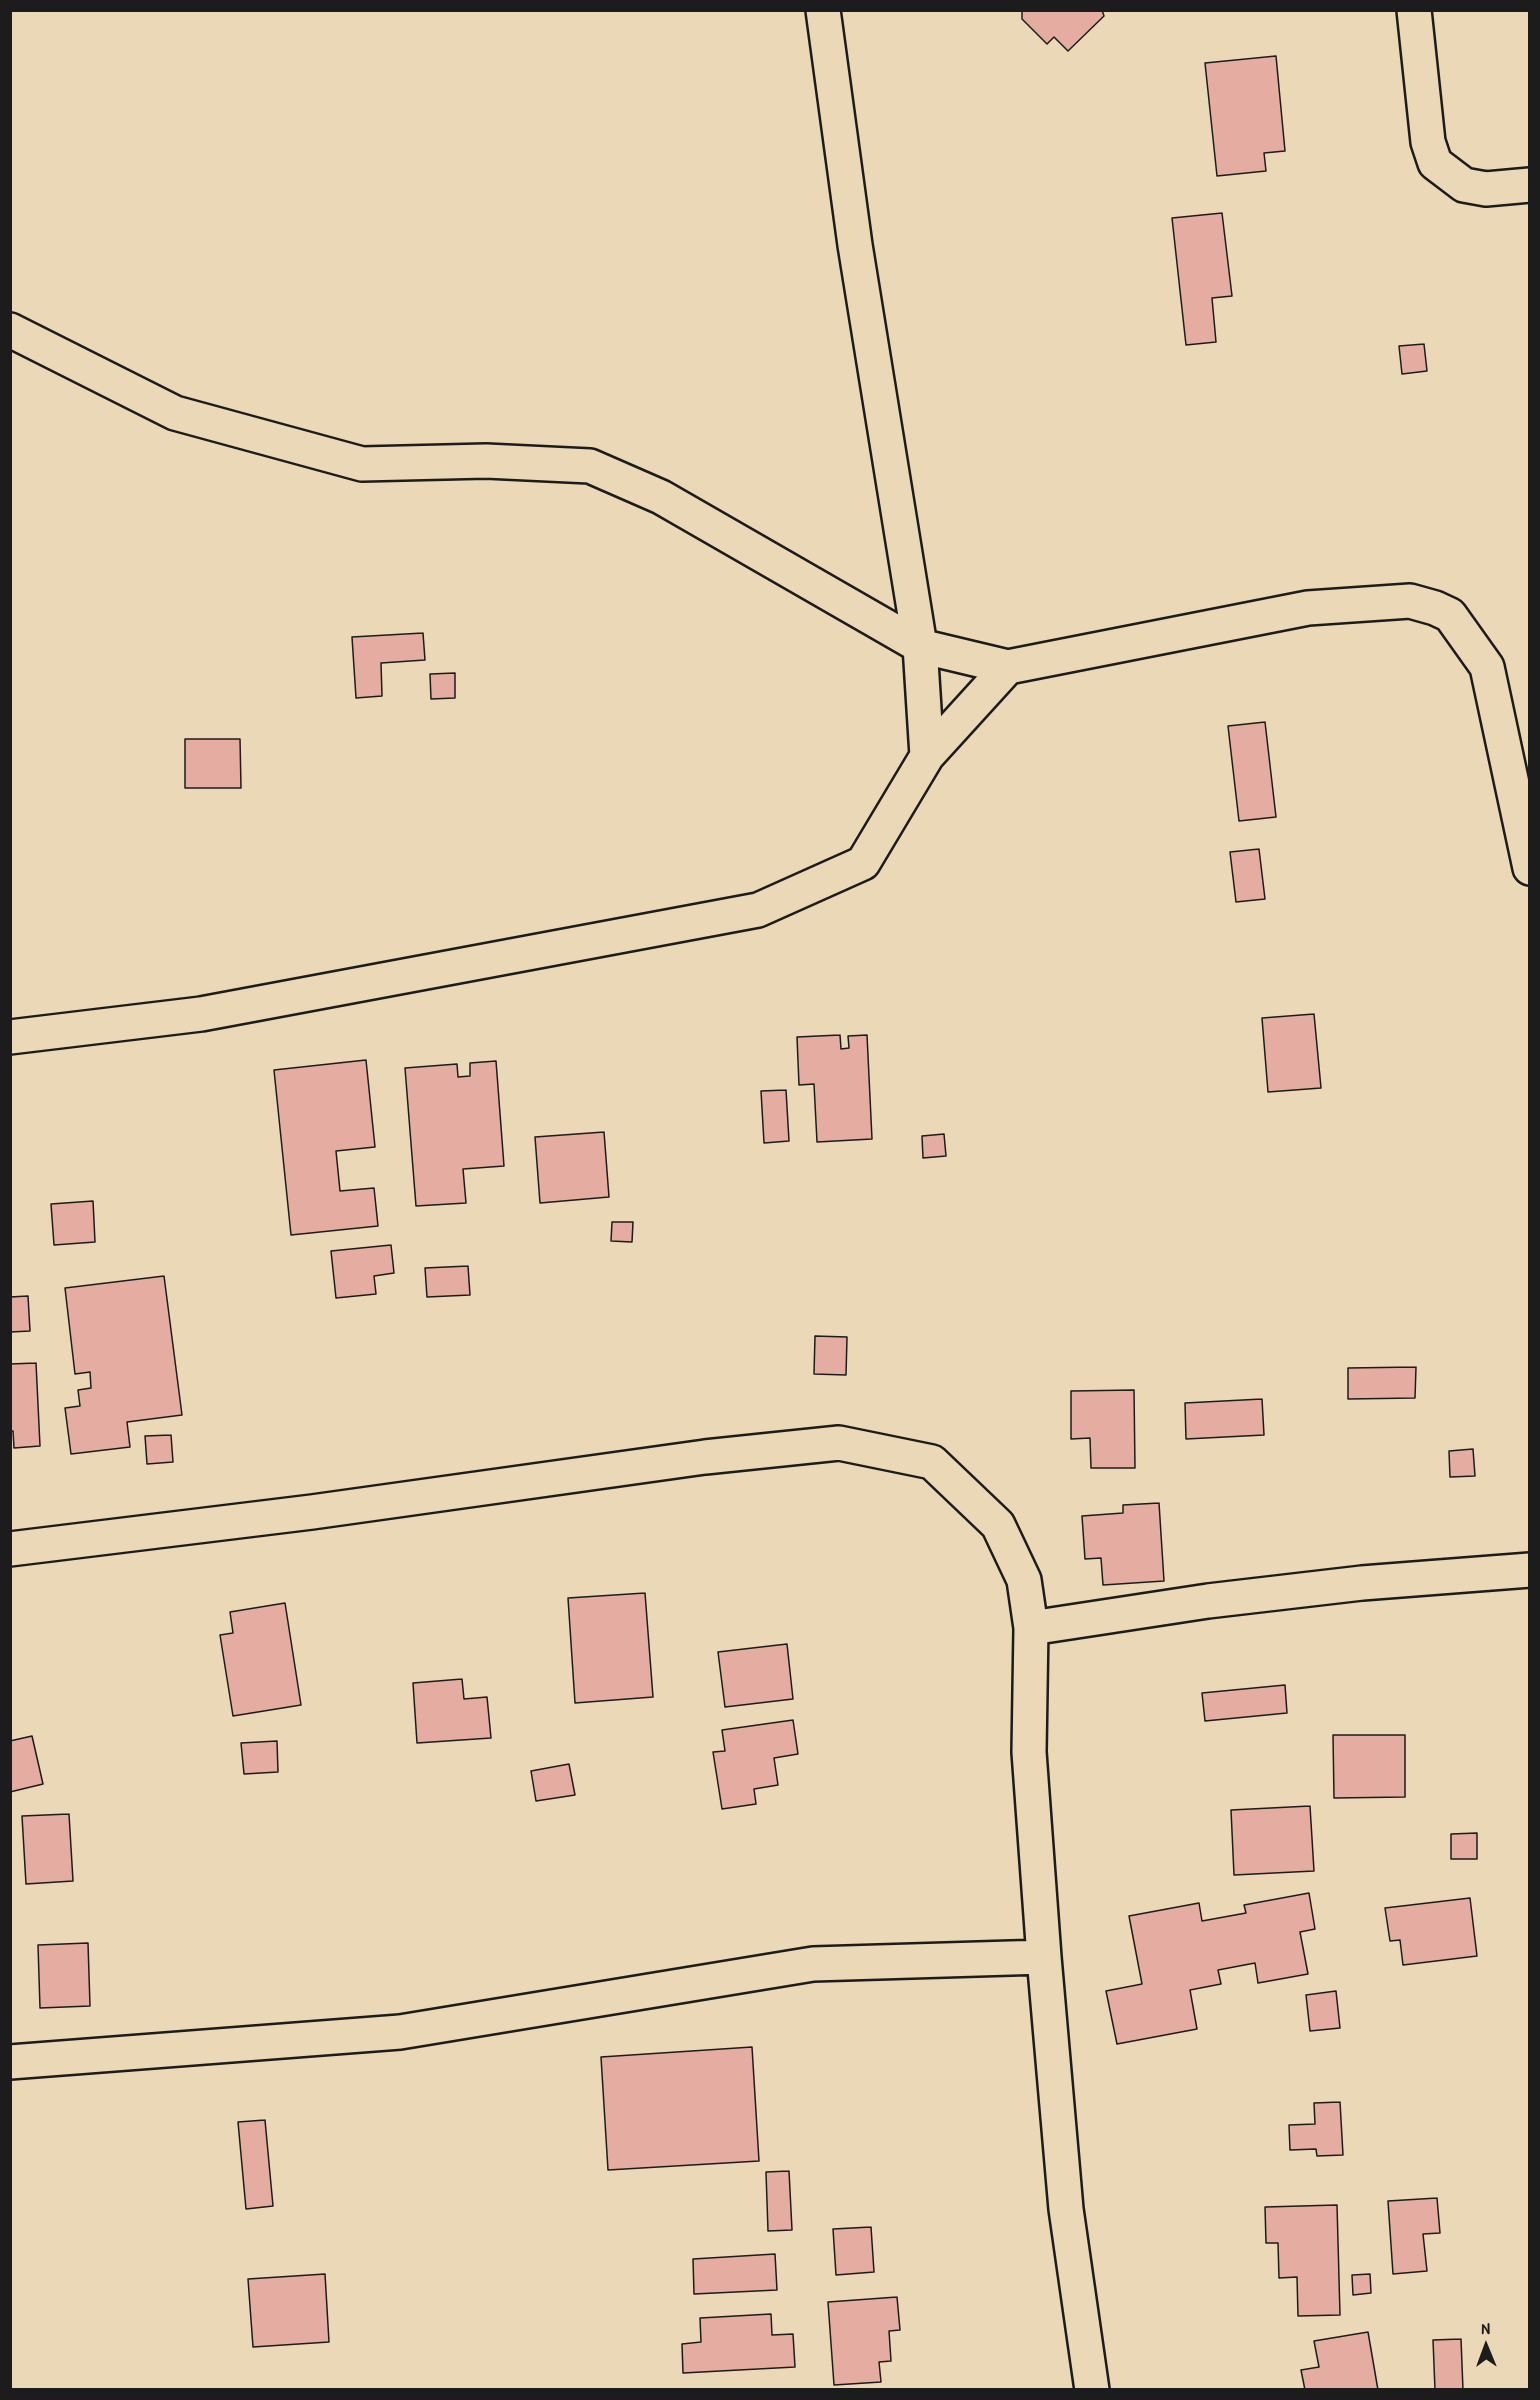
<!DOCTYPE html>
<style>
body{margin:0}
#map{position:relative;width:1540px;height:2400px;overflow:hidden;background:#ead8b6;font-family:"Patrick Hand",sans-serif}
canvas{display:block}
.frame{position:absolute;inset:0;border:12px solid #1c1c1c;pointer-events:none}
.north{position:absolute;left:1456px;top:2316px;width:60px;height:60px;-webkit-text-stroke:4px #ead8b6;paint-order:stroke;rotate:359deg;font-size:16px;font-weight:700;line-height:24px;text-align:center;color:#1c1c1c}
.north::after{content:'';display:block;margin:auto;width:21px;height:27px;background:#1c1c1c;clip-path:polygon(50% 0,100% 100%,50% 72%,0 100%)}
</style>
<div id="map">
<canvas width="1540" height="2400"></canvas>
<div class="frame"></div>
<div class="north">N</div>
</div>
<script>
const c = document.querySelector('canvas').getContext('2d');
c.lineJoin = 'round';
function fillPath(path, color) { c.fillStyle = color; c.fill(path, 'evenodd'); }
const shape = rows => new Path2D(rows.map(r => 'M' + r).join(''));
function trace(path, color, width, dash) { c.strokeStyle = color; c.lineWidth = width; c.lineCap = dash ? 'butt' : 'round'; c.setLineDash(dash || []); c.stroke(path); }
const building = shape([
 [1022,10,1102,10,1104,16,1068,51,1054,37,1047,44,1022,19,1022,10],
 [1276,56,1285,151,1264,153,1266,171,1217,176,1205,63,1276,56],
 [1222,213,1232,296,1212,298,1216,342,1186,345,1172,218,1222,213],
 [1424,344,1427,371,1402,374,1399,346,1424,344],
 [423,633,425,660,381,663,382,696,356,698,352,637,423,633],
 [455,673,455,698,431,699,430,674,455,673],
 [1265,722,1276,817,1239,821,1228,726,1265,722],
 [185,739,240,739,241,788,185,788,185,739],
 [1259,849,1265,899,1236,902,1230,852,1259,849],
 [1314,1014,1321,1088,1268,1092,1262,1018,1314,1014],
 [840,1035,841,1049,849,1048,848,1036,867,1035,872,1139,817,1142,814,1084,799,1085,797,1037,840,1035],
 [366,1060,375,1147,336,1151,340,1191,374,1188,378,1226,291,1235,274,1070,366,1060],
 [496,1061,504,1166,463,1169,466,1203,416,1206,405,1068,457,1064,458,1077,470,1076,470,1063,496,1061],
 [786,1090,789,1141,764,1143,761,1091,786,1090],
 [604,1132,609,1197,540,1203,535,1137,604,1132],
 [944,1134,946,1156,923,1158,922,1136,944,1134],
 [93,1201,95,1242,54,1245,51,1204,93,1201],
 [612,1222,633,1222,632,1242,611,1241,612,1222],
 [391,1245,394,1273,374,1276,376,1294,336,1298,331,1251,391,1245],
 [468,1266,470,1295,427,1297,425,1268,468,1266],
 [164,1276,182,1415,127,1422,130,1447,71,1454,65,1408,80,1406,78,1390,91,1388,90,1372,75,1374,65,1288,164,1276],
 [28,1296,30,1331,10,1332,10,1297,28,1296],
 [815,1336,847,1337,846,1375,814,1374,815,1336],
 [36,1363,40,1446,14,1448,13,1431,10,1431,10,1364,36,1363],
 [1416,1367,1415,1398,1348,1399,1348,1368,1416,1367],
 [1134,1390,1135,1468,1091,1468,1090,1438,1071,1439,1071,1391,1134,1390],
 [1262,1399,1264,1435,1186,1439,1185,1403,1262,1399],
 [171,1435,173,1462,147,1464,145,1436,171,1435],
 [1473,1449,1475,1476,1450,1477,1449,1451,1473,1449],
 [1159,1503,1164,1581,1103,1585,1101,1558,1085,1559,1082,1516,1123,1513,1123,1505,1159,1503],
 [645,1593,653,1697,575,1703,568,1598,645,1593],
 [285,1603,301,1705,233,1716,220,1635,233,1633,230,1612,285,1603],
 [787,1644,793,1699,725,1707,718,1652,787,1644],
 [462,1679,464,1699,487,1697,491,1738,417,1743,413,1683,462,1679],
 [1285,1685,1287,1713,1205,1721,1202,1693,1285,1685],
 [793,1720,798,1754,774,1758,778,1785,754,1789,756,1804,722,1809,713,1752,725,1751,722,1730,793,1720],
 [1333,1735,1405,1735,1405,1797,1334,1798,1333,1735],
 [32,1736,43,1784,10,1792,10,1741,32,1736],
 [277,1741,278,1772,244,1774,241,1743,277,1741],
 [569,1764,575,1795,536,1801,531,1771,569,1764],
 [1310,1806,1314,1871,1234,1875,1231,1810,1310,1806],
 [69,1814,73,1881,26,1884,22,1816,69,1814],
 [1477,1833,1477,1859,1451,1859,1451,1834,1477,1833],
 [1309,1893,1315,1929,1300,1932,1308,1974,1258,1983,1255,1963,1218,1970,1221,1984,1190,1990,1197,2029,1117,2044,1106,1991,1142,1984,1129,1916,1199,1903,1202,1921,1246,1913,1244,1905,1309,1893],
 [1470,1898,1477,1956,1403,1965,1400,1940,1390,1941,1385,1908,1470,1898],
 [88,1943,90,2006,40,2008,38,1945,88,1943],
 [1336,1991,1340,2028,1310,2031,1306,1995,1336,1991],
 [752,2047,759,2161,608,2170,601,2057,752,2047],
 [1340,2102,1343,2155,1317,2156,1316,2149,1290,2150,1289,2125,1315,2124,1314,2103,1340,2102],
 [265,2120,273,2206,246,2209,238,2122,265,2120],
 [789,2171,792,2230,768,2231,766,2172,789,2171],
 [1437,2198,1440,2233,1423,2234,1427,2271,1393,2274,1388,2201,1437,2198],
 [1337,2205,1340,2315,1298,2316,1297,2277,1279,2278,1278,2243,1266,2243,1265,2207,1337,2205],
 [871,2227,874,2272,836,2275,833,2229,871,2227],
 [775,2254,777,2290,694,2294,693,2259,775,2254],
 [325,2274,329,2342,253,2347,248,2279,325,2274],
 [1370,2274,1371,2293,1353,2295,1352,2275,1370,2274],
 [897,2297,900,2330,889,2331,891,2361,879,2362,881,2382,834,2385,828,2302,897,2297],
 [771,2314,772,2335,793,2334,795,2367,683,2373,682,2344,701,2342,700,2318,771,2314],
 [1368,2332,1378,2390,1305,2390,1301,2370,1319,2367,1314,2341,1368,2332],
 [1461,2339,1463,2390,1435,2390,1433,2340,1461,2339]
]);
const minor = shape([
 [823,10,855,245,920,646,927,756],
 [1414,10,1428,142,1435,163,1464,185,1486,189,1530,185],
 [10,330,175,413,362,464,486,461,590,466,661,497,920,646,1008,667,1308,608,1410,601,1435,608,1450,615,1487,667,1530,868],
 [10,1037,201,1014,758,910,863,863,927,756,1008,667],
 [10,1549,312,1512,705,1457,839,1443,932,1462,998,1525,1024,1580,1031,1628,1029,1752,1044,1957,1066,2209,1092,2390],
 [1031,1628,1208,1601,1362,1583,1530,1570],
 [10,2062,400,2032,813,1964,1044,1957]
]);
fillPath(building, '#e5aca1');
trace(building, '#1c1c1c', 1.5);
trace(minor, '#1c1c1c', 38);
trace(minor, '#ead8b6', 33);
</script>
